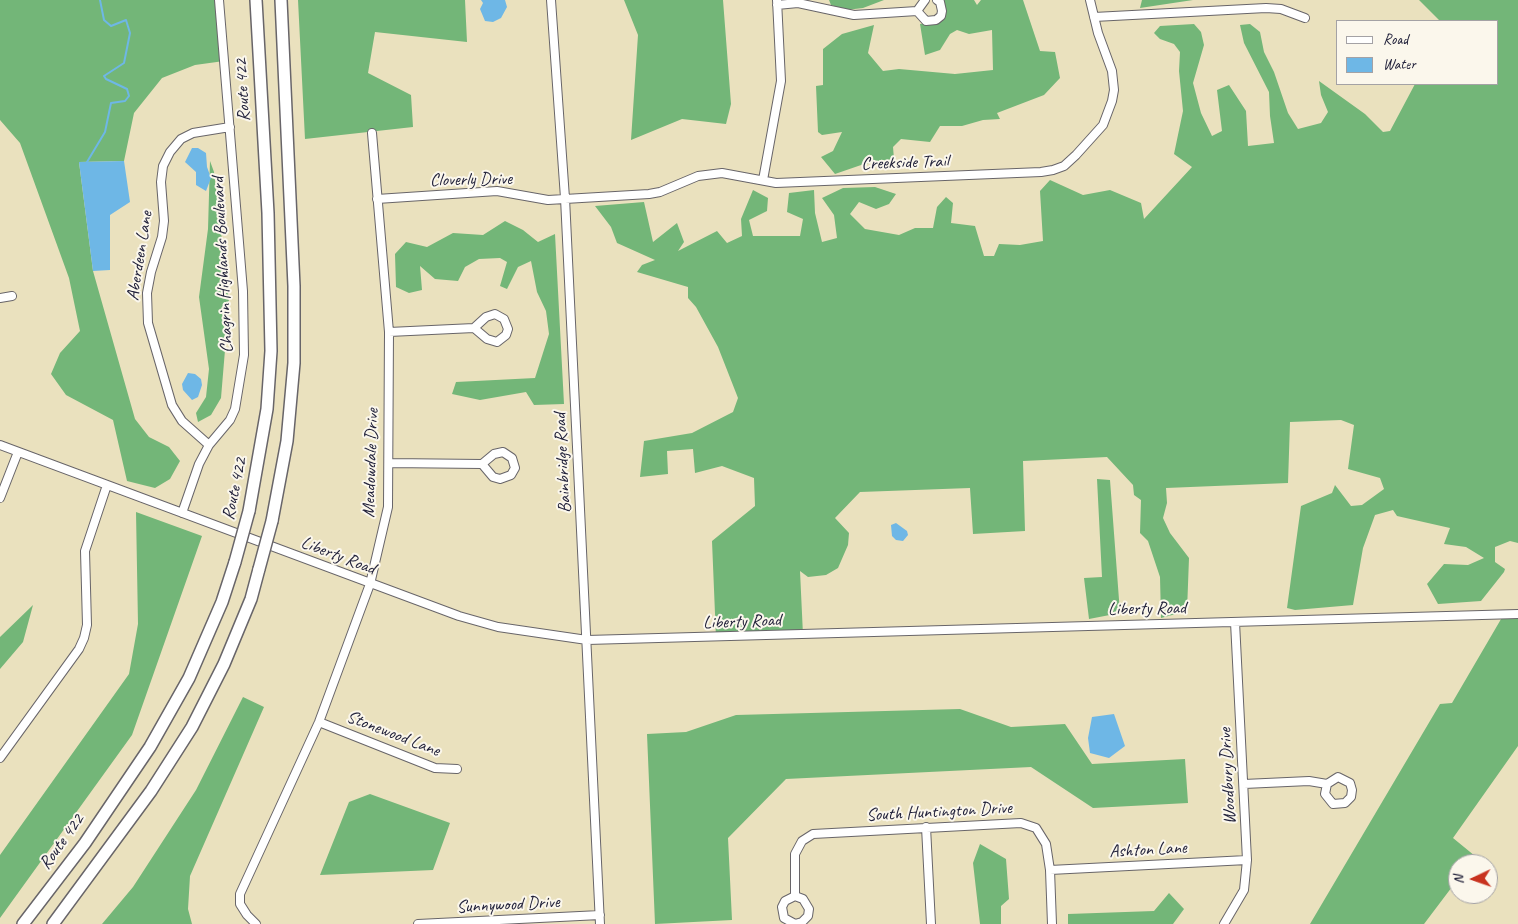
<!DOCTYPE html>
<style>
body{margin:0}
#map{position:relative;width:1518px;height:924px;overflow:hidden;background:#eae1be;font-family:Caveat,sans-serif}
canvas{display:block}
.legend{position:absolute;left:1336px;top:20px;width:162px;height:65px;box-sizing:border-box;background:#fbf7ec;border:1px solid #a4a2a5;margin:0;padding:6px 9px;list-style:none;font-size:15px;color:#22223b}
.legend li{display:flex;align-items:center;gap:10px;height:25px}
.legend b{width:25px;border:1px solid #a4a2a5}
.north{position:absolute;left:1448px;top:854px;width:50px;height:50px;box-sizing:border-box;background:#fbf7ec;border:1px solid #a4a2a5;border-radius:50%;rotate:267deg;font-size:14px;font-weight:700;line-height:20px;text-align:center;color:#22223b}
.north::after{content:'';display:block;margin:auto;width:18px;height:22px;background:#c8321e;clip-path:polygon(50% 0,100% 100%,50% 72%,0 100%)}
</style>
<div id="map">
<canvas width="1518" height="924"></canvas>
<ul class="legend">
<li><b style="height:6px;background:#fff"></b>Road</li>
<li><b style="height:14px;background:#6eb7e6"></b>Water</li>
</ul>
<div class="north">N</div>
</div>
<script>
const c = document.querySelector('canvas').getContext('2d');
c.lineJoin = 'round';
function fillPath(path, color) { c.fillStyle = color; c.fill(path, 'evenodd'); }
const shape = rows => new Path2D(rows.map(r => 'M' + r).join(''));
function trace(path, color, width, dash) { c.strokeStyle = color; c.lineWidth = width; c.lineCap = dash ? 'butt' : 'round'; c.setLineDash(dash || []); c.stroke(path); }
function drawText(font, color, halo, rows, align = 'center') {
  c.font = font + ' Caveat,sans-serif'; c.lineWidth = 4; c.setLineDash([]); c.textBaseline = 'middle'; c.strokeStyle = halo; c.fillStyle = color; for (const [text, x, y, turn = 0] of rows) {
    c.save(); c.translate(x, y); c.rotate((+turn || 0) * Math.PI / 180); c.textAlign = isNaN(turn) ? turn : align; if (halo) c.strokeText(text, 0, 0); c.fillText(text, 0, 0); c.restore();
  }
}
const forest = shape([
 [0,0,219,0,224,61,195,65,162,78,134,113,124,161,79,162,93,271,135,419,149,437,169,447,180,461,170,479,155,488,127,481,113,420,66,395,51,374,60,353,80,331,69,278,20,143,0,120],
 [298,0,465,0,467,42,375,32,368,73,411,95,413,127,305,139],
 [624,0,723,0,731,104,726,124,682,119,631,140,638,35],
 [829,0,884,0,863,8,846,10,831,5],
 [941,0,974,0,977,5,981,0,1023,0,1040,51,1055,52,1060,78,1044,95,997,113,1000,119,983,120,962,126,940,126,930,142,901,139,893,147,894,159,864,164,835,174,821,157,833,151,842,132,822,135,818,132,816,86,823,85,823,49,842,34,874,25,868,53,883,71,899,69,955,74,993,70,992,30,969,34,957,30,950,34,940,50,925,55,920,24,943,21,945,5],
 [1142,0,1193,0,1140,8],
 [1419,0,1518,0,1518,543,1510,541,1495,547,1495,562,1505,569,1504,572,1481,601,1438,604,1427,584,1444,564,1468,565,1484,558,1466,547,1444,544,1450,528,1397,516,1393,510,1375,515,1363,548,1353,605,1295,610,1287,608,1301,506,1332,493,1335,485,1351,506,1362,505,1384,489,1380,478,1348,469,1354,425,1341,420,1290,422,1288,483,1166,488,1167,503,1163,518,1170,533,1189,558,1187,611,1161,618,1160,577,1148,541,1140,533,1141,500,1134,495,1133,485,1107,457,1023,461,1025,531,973,534,970,488,860,492,835,518,849,533,848,545,838,568,826,575,808,577,800,571,803,635,716,638,712,541,755,506,754,478,722,466,695,473,693,449,667,451,668,474,640,477,644,441,692,433,733,412,738,398,718,347,696,307,688,298,688,287,637,272,642,265,655,260,617,243,611,227,595,206,644,202,653,242,677,223,684,242,678,251,717,231,727,243,742,236,741,219,753,190,768,198,767,211,749,220,753,236,800,236,803,219,787,212,789,193,814,190,815,213,822,242,837,238,834,215,822,198,843,188,875,187,896,194,889,204,876,209,859,202,850,214,865,229,899,235,915,228,933,228,937,207,946,197,953,203,951,223,975,226,984,256,994,256,999,244,1020,245,1043,241,1040,191,1050,180,1083,195,1110,190,1141,203,1144,219,1192,167,1174,154,1183,111,1179,71,1180,52,1174,44,1160,39,1154,33,1160,26,1194,24,1201,32,1204,45,1193,83,1201,113,1212,136,1222,131,1217,90,1229,85,1246,111,1248,146,1274,143,1270,116,1269,92,1244,43,1240,25,1250,24,1260,32,1264,52,1274,72,1288,113,1298,129,1321,123,1328,112,1321,95,1319,81,1365,114,1383,132,1390,131,1415,84,1497,84,1497,21,1440,21],
 [210,161,214,172,229,302,221,398,211,415,198,422,196,413,206,397,209,369,199,297,208,229],
 [505,221,523,230,538,242,555,234,564,404,534,405,526,392,480,400,452,394,456,382,535,378,549,334,546,311,537,292,531,261,518,267,507,289,500,286,507,262,500,258,479,259,465,267,458,281,435,279,420,266,422,290,409,293,396,287,395,254,406,242,427,247,453,233,483,235],
 [1097,479,1110,480,1120,613,1089,619,1084,578,1102,577],
 [136,512,202,536,132,735,0,918,0,855,129,674,138,624],
 [33,605,23,642,0,669,0,637],
 [1504,614,1518,614,1518,746,1453,838,1475,856,1469,864,1458,864,1458,879,1424,924,1310,924,1440,704,1452,703],
 [243,697,264,707,190,876,188,909,192,924,102,924,133,887,196,790],
 [960,709,1011,727,1065,724,1092,764,1185,759,1188,803,1093,808,1031,767,786,779,728,838,732,920,655,924,647,734,686,732,736,715],
 [370,794,450,823,433,870,320,875,349,802],
 [980,844,1006,859,1009,899,1001,906,1001,924,980,924,973,863],
 [1169,893,1184,909,1173,924,1068,924,1068,914,1154,911]
]);
const water = shape([
 [481,0,505,0,507,7,501,18,493,22,485,21,480,9,483,3],
 [192,148,198,148,206,153,207,167,211,178,206,191,196,185,196,172,185,162],
 [124,161,130,202,110,215,110,270,93,271,79,162],
 [188,373,195,374,201,379,202,385,198,397,192,400,183,390,182,384],
 [896,523,907,531,908,535,903,541,896,540,892,536,891,525],
 [1114,714,1125,746,1109,758,1090,753,1088,738,1092,717]
]);
const stream = shape([
 [87,162,105,132,111,103,125,101,129,96,127,89,106,79,104,76,124,63,130,33,126,20,111,26,104,20,100,0]
]);
const minor = shape([
 [551,0,565,198,600,924],
 [777,5,798,3,854,15,917,11],
 [917,11,926,21,936,20,941,16,942,11,940,2,937,0],
 [917,11,925,0],
 [1094,17,1266,8,1281,9,1305,18],
 [763,180,781,81,777,0],
 [377,199,497,191,548,200,649,194,660,192,698,176,722,173,776,183,1041,172,1053,170,1064,166,1076,155,1103,125,1112,101,1114,90,1112,71,1098,33,1090,0],
 [0,298,12,296],
 [389,332,474,328,487,339,497,342,506,335,508,329,504,319,495,314,486,317,474,328],
 [0,445,459,616,498,627,587,640,1518,614],
 [209,445,182,421,172,405,148,323,147,293,151,272,162,237,164,221,161,182,163,166,170,152,181,139,193,133,230,127],
 [389,463,482,464,493,477,500,479,511,475,515,468,512,458,503,452,494,454,482,464],
 [0,498,18,452],
 [182,513,199,464,209,445,230,420,235,409,244,355,243,291,219,0],
 [319,722,435,768,457,769],
 [0,758,79,649,84,638,87,625,85,551,107,485],
 [1244,784,1309,781,1327,784,1338,777,1350,783,1352,790,1351,797,1345,803,1333,804,1325,794,1327,784],
 [926,827,931,924],
 [1050,870,1247,860],
 [795,896,795,854,802,841,813,834,1021,823,1036,828,1046,844,1050,870,1052,924],
 [256,924,247,915,240,904,240,894,319,722,370,584,388,507,389,332,372,133],
 [418,924,600,915],
 [795,924,784,918,782,907,785,901,795,896,803,899,809,909,808,916,802,922,795,924],
 [1224,924,1244,890,1247,860,1235,622]
]);
const highway = shape([
 [249,511,267,409,271,351,268,213,256,0],
 [272,521,287,441,294,363,294,286,281,0],
 [23,924,85,843,150,747,189,678,222,602,235,562],
 [53,924,151,791,192,727,224,664,251,599,259,569]
]);
const highwayBridge = shape([
 [235,562,249,511],
 [259,569,272,521]
]);
const streetNames = [
 ["Route 422",243,90,-93],
 ["Creekside Trail",905,163,-2],
 ["Cloverly Drive",471,180,-1],
 ["Aberdeen Lane",140,256,-81],
 ["Chagrin Highlands Boulevard",223,265,-93],
 ["Meadowdale Drive",371,463,-88],
 ["Bainbridge Road",563,463,-93],
 ["Route 422",235,489,-78],
 ["Liberty Road",338,556,21],
 ["Liberty Road",1147,609,-1],
 ["Liberty Road",742,622,-2],
 ["Stonewood Lane",393,734,21],
 ["Woodbury Drive",1228,776,-93],
 ["South Huntington Drive",939,812,-3],
 ["Route 422",62,842,-54],
 ["Ashton Lane",1148,850,-3],
 ["Sunnywood Drive",508,905,-3]
];
fillPath(forest, '#73b678');
fillPath(water, '#6eb7e6');
trace(stream, '#6eb7e6', 2);
trace(minor, '#686569', 10);
trace(highway, '#686569', 14);
trace(minor, '#fff', 8);
trace(highway, '#fff', 11);
trace(highwayBridge, '#686569', 14, []);
trace(highwayBridge, '#fff', 11);
drawText('18px', '#22223b', '#fbf7ec', streetNames);
</script>
